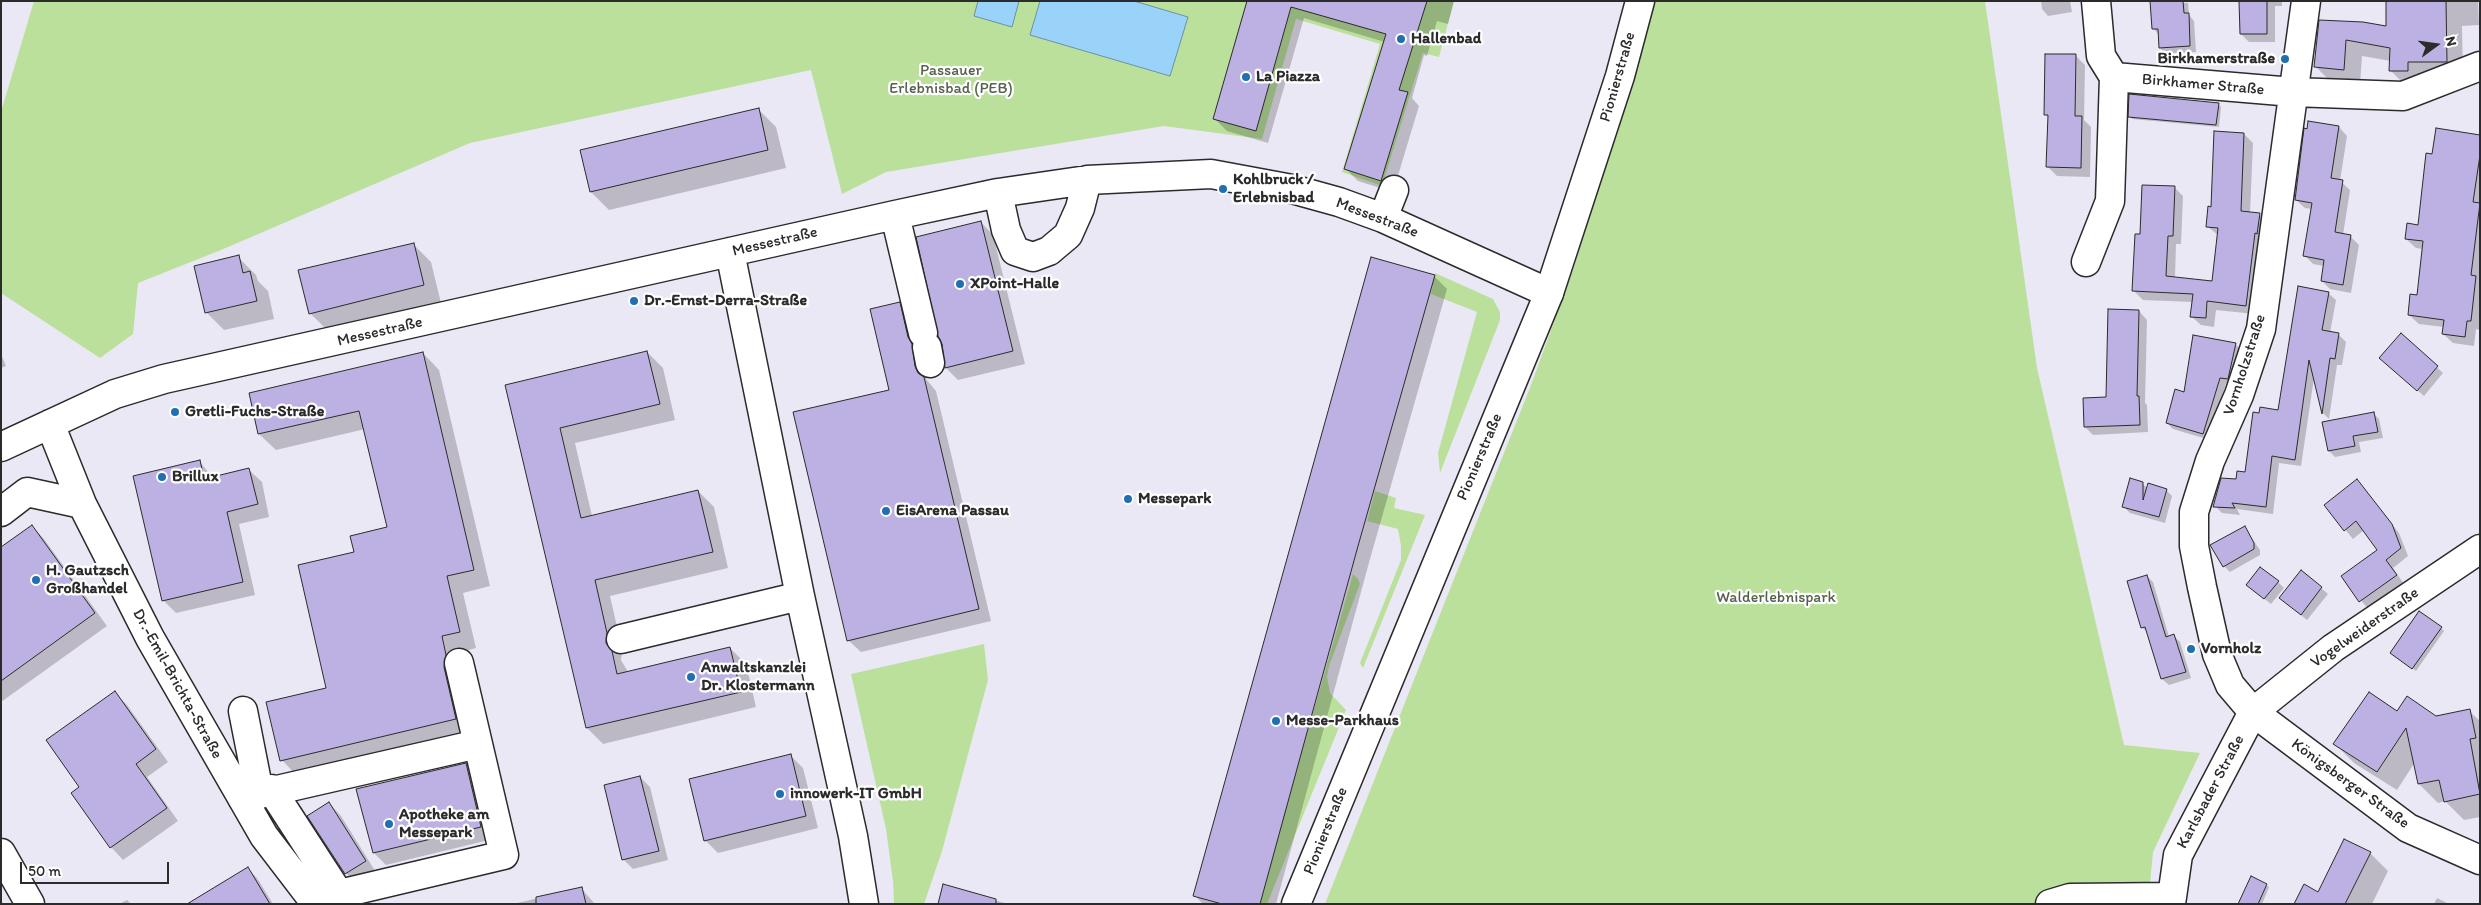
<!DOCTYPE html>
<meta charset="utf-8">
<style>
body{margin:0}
#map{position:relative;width:2481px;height:905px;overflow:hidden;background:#ebe8f6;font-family:Itim,sans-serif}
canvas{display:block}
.frame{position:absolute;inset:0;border:2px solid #2b2b2b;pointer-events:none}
.north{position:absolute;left:2411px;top:20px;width:50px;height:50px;-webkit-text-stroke:4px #fff;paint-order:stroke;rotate:76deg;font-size:14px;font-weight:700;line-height:20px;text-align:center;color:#2b2b2b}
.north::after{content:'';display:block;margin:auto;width:18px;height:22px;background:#2b2b2b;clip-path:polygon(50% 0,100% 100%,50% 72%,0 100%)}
.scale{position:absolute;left:20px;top:862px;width:149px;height:22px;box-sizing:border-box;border:2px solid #2b2b2b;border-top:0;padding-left:6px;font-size:15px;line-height:18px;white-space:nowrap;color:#2b2b2b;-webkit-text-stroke:4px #fff;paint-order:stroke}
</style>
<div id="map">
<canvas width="2481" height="905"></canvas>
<div class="frame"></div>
<div class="north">N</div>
<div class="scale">50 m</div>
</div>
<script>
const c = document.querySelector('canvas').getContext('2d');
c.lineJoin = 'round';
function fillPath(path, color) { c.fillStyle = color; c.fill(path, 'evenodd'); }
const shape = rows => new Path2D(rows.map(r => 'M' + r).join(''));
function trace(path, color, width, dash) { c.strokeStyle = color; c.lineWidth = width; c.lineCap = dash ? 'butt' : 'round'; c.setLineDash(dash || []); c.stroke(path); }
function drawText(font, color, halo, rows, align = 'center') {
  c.font = font + ' Itim,sans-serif'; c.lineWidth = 4.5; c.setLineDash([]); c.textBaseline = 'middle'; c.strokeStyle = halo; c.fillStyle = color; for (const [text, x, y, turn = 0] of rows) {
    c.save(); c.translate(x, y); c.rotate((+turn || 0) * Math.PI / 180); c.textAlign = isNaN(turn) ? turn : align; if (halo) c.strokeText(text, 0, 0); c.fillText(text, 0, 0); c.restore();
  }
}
const green = shape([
 [34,1,1454,1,1439,57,1423,53,1382,186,1342,172,1380,44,1296,19,1262,139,1164,126,886,172,842,194,811,70,470,143,221,250,138,283,133,334,100,358,1,293,1,112],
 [1654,1,1985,1,2037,368,2124,745,2200,753,2153,852,2148,904,1325,904,1531,385,1574,267],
 [1435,273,1493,299,1500,312,1500,320,1440,473,1438,453,1477,312,1431,294],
 [1375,491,1396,498,1394,508,1425,515,1363,668,1360,663,1401,560,1401,546,1398,529,1367,521],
 [1353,574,1358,579,1360,584,1329,666,1327,677,1330,693,1346,710,1267,904,1258,904],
 [984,644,988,680,942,851,924,904,894,904,893,881,886,829,851,674]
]);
const water = shape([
 [978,1,1019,1,1012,27,974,16,978,1],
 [1040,1,1134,1,1188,17,1170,76,1030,35,1040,1]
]);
const shadow = shape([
 [1249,1,1454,1,1448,24,1437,21,1427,56,1424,55,1412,98,1419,106,1393,192,1358,181,1346,169,1385,42,1304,18,1268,143,1227,131,1215,119],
 [2041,1,2070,1,2072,12,2048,16,2042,9],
 [2151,1,2188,3,2189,15,2194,21,2196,52,2166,54,2160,48,2159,35,2153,28],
 [2240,1,2282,1,2282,6,2275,6,2275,42,2249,42,2241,34],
 [2387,1,2478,1,2479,25,2462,26,2463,78,2407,87,2391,71,2391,61,2362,56,2360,85,2332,83,2316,67,2363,23,2388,28],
 [2076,56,2085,65,2084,120,2091,127,2090,177,2057,176,2048,167,2049,118,2045,114],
 [2218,104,2221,107,2219,127,2132,119,2130,116],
 [758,109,776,127,786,168,609,210,591,192],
 [2309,123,2339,127,2347,136,2340,181,2350,190,2343,235,2350,236,2359,245,2351,293,2330,289,2322,281,2324,266,2313,264,2305,256,2312,209,2305,208,2296,200],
 [2244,134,2253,143,2250,213,2259,214,2268,224,2255,314,2216,310,2214,327,2201,325,2191,316,2193,302,2143,300,2134,291,2141,236,2174,187,2183,196,2181,244,2176,244,2175,278,2213,283,2219,236,2207,226,2212,208],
 [2480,136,2480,330,2476,329,2474,346,2453,343,2443,334,2444,327,2419,324,2409,315,2418,296,2423,249,2416,248,2406,239,2419,226,2433,155],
 [981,222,993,235,1025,364,958,380,946,368,944,344],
 [413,244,431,262,441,303,328,331,310,313],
 [238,257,256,275,258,281,268,291,274,319,224,330,206,312],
 [1434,276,1447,289,1370,559,1276,904,1203,904,1194,895],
 [2328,293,2336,300,2330,333,2339,335,2346,342,2342,365,2337,365,2329,419,2323,413,2314,378,2301,466,2279,463,2273,514,2237,509,2240,515,2222,513,2215,506,2246,474,2279,411],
 [899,303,912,316,924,357,926,379,936,391,991,621,861,652,848,640,890,391],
 [2139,311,2147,320,2145,403,2147,405,2148,432,2093,435,2085,427,2107,398],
 [2401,335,2443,373,2424,396,2387,364],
 [2235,344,2241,350,2234,384,2226,383,2210,440,2173,429,2167,423,2185,394],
 [647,352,663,368,675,420,575,443,592,516,698,491,714,507,728,568,610,596,622,649,621,660,628,672,730,648,746,664,756,707,603,744,587,728,506,386],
 [423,353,439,370,490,586,463,593,476,648,458,653,472,735,298,777,282,760,328,689,355,553,388,528,365,429,276,450,259,434],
 [1,354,6,366,1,368],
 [2373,413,2379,419,2383,438,2359,442,2361,452,2335,457,2329,451],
 [200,462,213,478,249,470,262,482,269,517,239,524,255,595,176,613,163,600],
 [2357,481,2399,533,2408,556,2393,568,2404,584,2368,609,2342,577,2379,550,2364,530,2353,539,2325,505],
 [2142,483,2148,489,2166,490,2172,496,2165,523,2130,513,2123,506],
 [32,526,44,539,107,626,1,702,1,549],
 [2244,527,2260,550,2260,555,2230,572,2224,566],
 [2301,571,2328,594,2307,620,2280,598],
 [2147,576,2153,582,2169,637,2174,636,2180,642,2191,678,2169,685,2162,679,2149,634,2142,627],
 [2278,582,2284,588,2271,604,2254,591],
 [2441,628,2444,631,2416,671,2394,655],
 [115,693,127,705,168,762,147,777,178,821,123,860,111,847,81,788],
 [2469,711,2480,721,2480,817,2464,820,2445,801,2438,803,2419,784,2415,762,2397,790,2354,763,2335,744,2397,713,2436,717],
 [790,755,803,768,818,828,718,853,705,840],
 [466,764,479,777,493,839,386,865,374,853],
 [640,777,650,787,668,860,633,869,623,859],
 [329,803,341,816,377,874,358,886,346,873],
 [2370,853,2388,871,2372,904,2296,904,2319,893],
 [247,868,257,878,273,904,194,904],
 [2266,885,2269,887,2262,904,2239,904],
 [944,886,1008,904,939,904],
 [581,888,595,904,513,904],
 [2437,898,2449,904,2434,904],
 [127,900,131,904,119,904]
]);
const building = shape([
 [1247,1,1427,1,1399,90,1408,92,1381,181,1344,169,1386,34,1291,7,1256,131,1213,119,1247,1],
 [2150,1,2183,1,2184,13,2189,13,2190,46,2159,48,2158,29,2152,29,2150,1],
 [2239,1,2267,1,2267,34,2240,34,2239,1],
 [2386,1,2446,1,2447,62,2408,62,2408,71,2389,71,2390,48,2346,40,2344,70,2314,67,2319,20,2363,22,2386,26,2386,1],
 [2045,54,2076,54,2075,116,2082,116,2081,168,2046,167,2048,115,2044,115,2045,54],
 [2129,94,2219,103,2216,125,2128,117,2129,94],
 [759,108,768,150,590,192,580,150,759,108],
 [2308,121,2339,126,2331,178,2343,180,2335,232,2351,235,2343,285,2321,281,2324,260,2303,256,2312,203,2295,200,2304,128,2307,129,2308,121],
 [2436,128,2480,135,2480,155,2473,202,2480,203,2471,275,2476,276,2471,321,2467,321,2465,337,2442,334,2444,320,2408,315,2410,294,2417,295,2423,241,2405,239,2407,223,2418,225,2426,153,2432,154,2436,128],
 [2214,131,2244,133,2241,211,2260,213,2257,234,2255,233,2246,306,2207,301,2206,318,2190,317,2193,294,2132,291,2135,234,2140,234,2142,185,2175,186,2173,236,2168,236,2166,276,2212,281,2218,228,2206,227,2208,206,2211,207,2214,131],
 [981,221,1013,351,945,368,942,344,938,336,916,237,981,221],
 [414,243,424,285,309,314,298,270,414,243],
 [239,255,243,273,250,271,257,301,205,313,194,266,239,255],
 [1371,257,1435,275,1358,546,1260,904,1222,904,1193,896,1371,257],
 [2298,286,2329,292,2322,330,2339,333,2335,359,2330,358,2322,414,2309,360,2295,460,2272,456,2266,507,2232,503,2235,508,2213,507,2221,478,2236,479,2237,471,2245,472,2253,412,2259,413,2260,407,2278,410,2298,286],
 [900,302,908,337,912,344,915,366,918,373,924,377,979,609,847,641,793,412,889,390,870,309,900,302],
 [2108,309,2139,310,2137,396,2139,396,2140,425,2084,427,2083,398,2106,397,2108,309],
 [2401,333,2438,366,2417,391,2379,358,2401,333],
 [2193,335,2236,343,2228,379,2220,378,2203,434,2166,423,2175,389,2184,392,2193,335],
 [647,351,660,404,560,428,581,518,698,490,713,552,595,580,607,633,606,643,612,651,617,674,730,647,741,692,586,728,505,385,647,351],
 [423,352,474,570,447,576,460,632,442,636,446,655,444,667,456,719,280,761,266,702,326,688,298,565,354,552,350,536,387,527,359,411,258,434,249,393,423,352],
 [2374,412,2378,432,2353,436,2355,446,2328,451,2322,422,2374,412],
 [200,460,204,479,249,468,258,504,227,512,243,582,162,601,133,476,200,460],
 [2130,478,2143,482,2143,500,2148,483,2167,489,2159,517,2122,507,2130,478],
 [2357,479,2392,524,2401,548,2386,560,2397,575,2359,602,2341,576,2377,550,2356,521,2344,531,2324,505,2357,479],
 [32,525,95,613,1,681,1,547,32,525],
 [2245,526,2254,543,2254,549,2223,567,2210,545,2245,526],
 [2260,567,2279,581,2264,599,2246,585,2260,567],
 [2301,570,2322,587,2301,615,2279,598,2301,570],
 [2147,575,2166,637,2174,634,2186,672,2161,679,2145,627,2141,628,2127,581,2147,575],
 [2419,611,2442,627,2412,669,2390,653,2419,611],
 [115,691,156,749,136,764,167,808,110,848,71,793,79,787,46,740,115,691],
 [2369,692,2397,711,2407,696,2436,716,2470,709,2476,738,2470,739,2480,794,2444,802,2439,780,2418,784,2406,728,2377,772,2333,744,2369,692],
 [791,754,806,816,704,841,689,779,791,754],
 [466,763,481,827,373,853,356,789,466,763],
 [640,776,659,851,622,860,604,785,640,776],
 [329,802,366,861,345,874,307,816,329,802],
 [2344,839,2371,852,2345,904,2294,904,2304,884,2318,892,2344,839],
 [248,867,270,904,187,904,248,867],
 [2251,876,2267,884,2258,904,2238,904,2251,876],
 [943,884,996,899,996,904,938,904,943,884],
 [582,887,586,904,536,904,536,897,582,887]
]);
const minor = shape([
 [2096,1,2101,56,2114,77,2293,92,2403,96,2480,66],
 [2306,1,2261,329,2239,395,2210,461,2194,512,2194,546,2202,587,2217,654,2230,685,2253,712,2408,828,2480,860],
 [998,193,1006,230,1015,251,1033,257,1049,251,1068,235,1080,208,1087,180],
 [895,215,923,333],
 [1383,218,1394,190],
 [730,252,800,596,853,836,864,904],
 [2086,262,2110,201,2114,77],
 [927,347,930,363],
 [50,424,82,504,150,638,264,836,316,904],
 [1,447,115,394,164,379,895,215,998,193,1087,180,1211,174,1292,189,1339,202,1383,218,1549,293],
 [1,512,27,492,82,504],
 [621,639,800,596],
 [243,711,259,792],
 [271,789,339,894],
 [242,798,478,744],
 [1,853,30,904],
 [325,904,339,894,504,855,459,663],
 [2050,904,2070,898,2172,897],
 [2171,904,2178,855,2253,712,2333,648,2480,549]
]);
const major = shape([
 [1296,904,1549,293,1620,76,1640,1]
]);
const markers = [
 [1401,39,5,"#1f6fb2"],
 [2285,59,5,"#1f6fb2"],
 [1246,77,5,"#1f6fb2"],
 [1223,189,5,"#1f6fb2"],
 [960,284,5,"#1f6fb2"],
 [634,301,5,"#1f6fb2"],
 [175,412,5,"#1f6fb2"],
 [162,477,5,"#1f6fb2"],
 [1128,499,5,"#1f6fb2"],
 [886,511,5,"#1f6fb2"],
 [36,580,5,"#1f6fb2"],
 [2191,649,5,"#1f6fb2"],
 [691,677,5,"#1f6fb2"],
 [1276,721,5,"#1f6fb2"],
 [780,794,5,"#1f6fb2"],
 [389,824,5,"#1f6fb2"]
];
const poiNames = [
 ["Hallenbad",1411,39],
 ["Birkhamerstraße",2275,59,"right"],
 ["La Piazza",1256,77],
 ["Kohlbruck /",1233,180],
 ["Erlebnisbad",1233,198],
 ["XPoint-Halle",970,284],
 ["Dr.-Ernst-Derra-Straße",644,301],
 ["Gretli-Fuchs-Straße",185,412],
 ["Brillux",172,477],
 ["Messepark",1138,499],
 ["EisArena Passau",896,511],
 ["H. Gautzsch",46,571],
 ["Großhandel",46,589],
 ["Vornholz",2201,649],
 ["Anwaltskanzlei",701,668],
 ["Dr. Klostermann",701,686],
 ["Messe-Parkhaus",1286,721],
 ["innowerk-IT GmbH",790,794],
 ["Apotheke am",399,815],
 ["Messepark",399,833]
];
const parkNames = [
 ["Passauer",951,71],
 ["Erlebnisbad (PEB)",951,89],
 ["Walderlebnispark",1776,598]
];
const streetNames = [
 ["Pionierstraße",1618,77,-74],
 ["Birkhamer Straße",2203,85,5],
 ["Messestraße",1377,218,21],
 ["Messestraße",775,242,-13],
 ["Messestraße",380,332,-13],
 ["Vornholzstraße",2245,365,-72],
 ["Pionierstraße",1480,457,-67],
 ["Vogelweiderstraße",2365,628,-35],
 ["Dr.-Emil-Brichta-Straße",177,684,61],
 ["Königsberger Straße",2350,784,36],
 ["Karlsbader Straße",2211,792,-62],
 ["Pionierstraße",1326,831,-68]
];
fillPath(green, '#bae09b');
fillPath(water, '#9ad3f9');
trace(water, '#6e90a7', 1);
fillPath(shadow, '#0003');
fillPath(building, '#bcb1e2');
trace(building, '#2b2b2b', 1);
trace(minor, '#2b2b2b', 31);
trace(major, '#2b2b2b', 31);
trace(minor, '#fff', 28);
trace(major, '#fff', 28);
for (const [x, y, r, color] of markers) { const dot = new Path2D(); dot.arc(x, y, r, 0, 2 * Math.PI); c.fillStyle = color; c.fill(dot); trace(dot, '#fff', 2); }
drawText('bold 16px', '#2b2b2b', '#fff', poiNames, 'left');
drawText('16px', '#56614d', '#fff', parkNames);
drawText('16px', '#2b2b2b', '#fff', streetNames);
</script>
